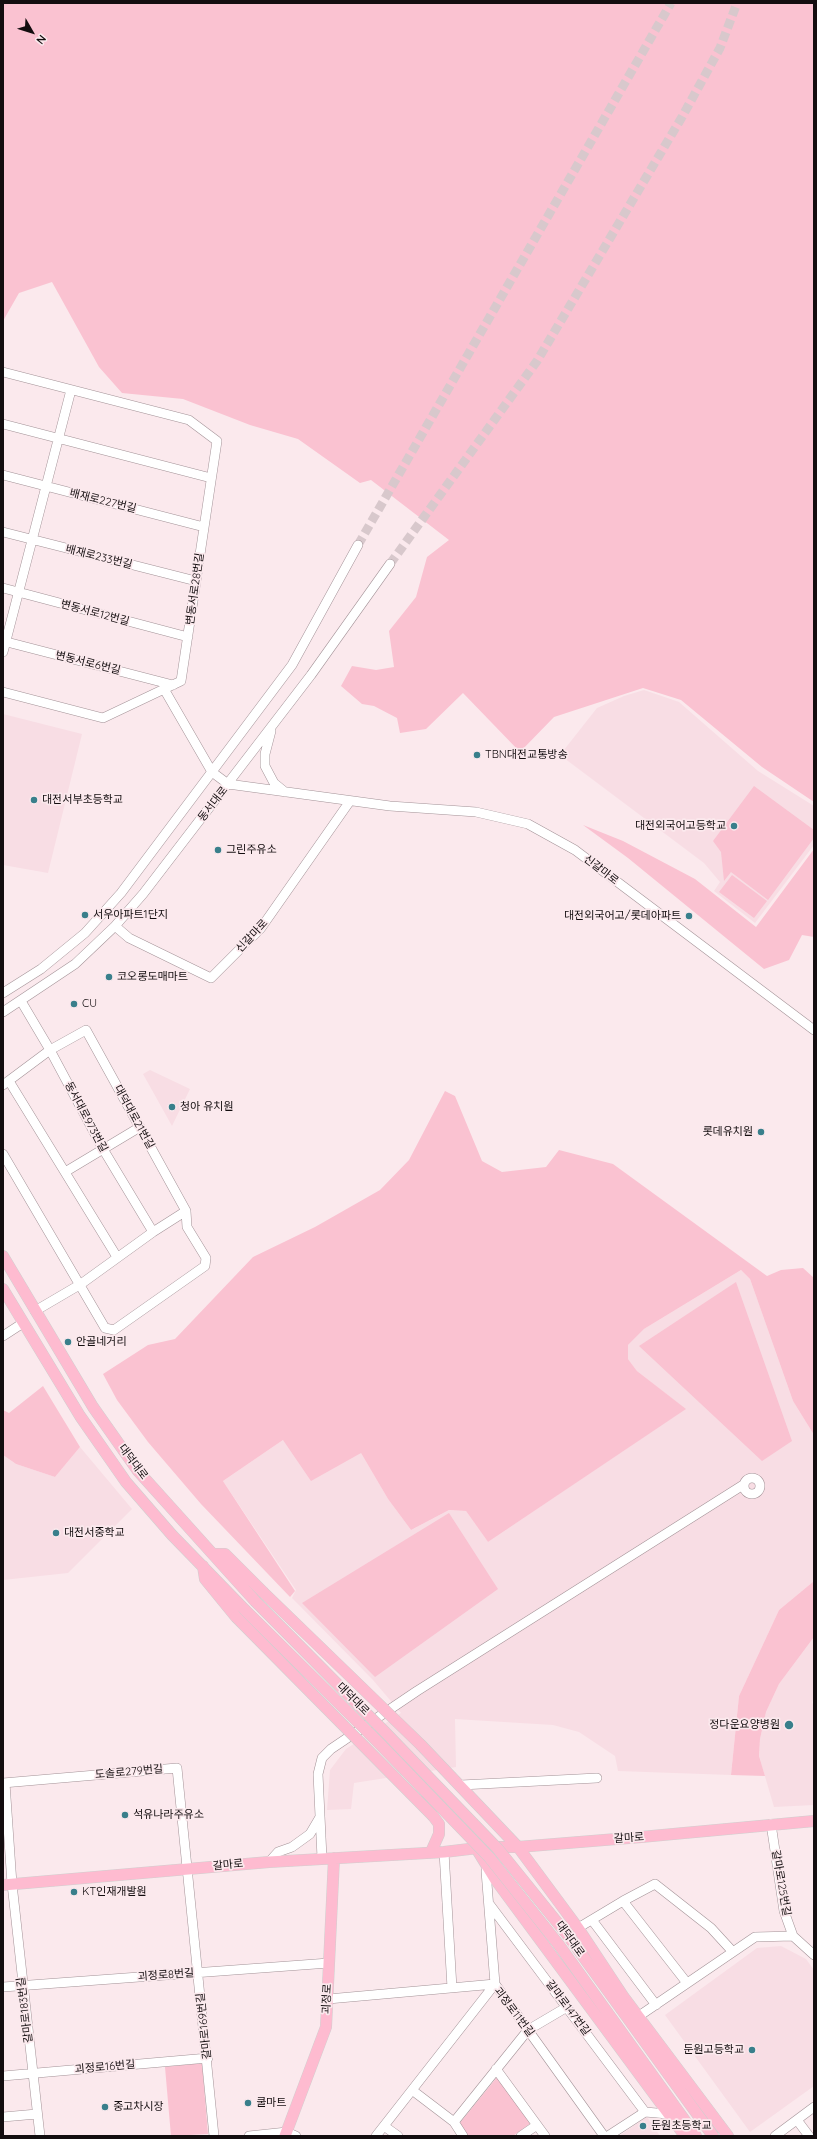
<!DOCTYPE html>
<meta charset="utf-8">
<style>
body{margin:0}
#map{position:relative;width:817px;height:2139px;overflow:hidden;background:#fbe9ed;font-family:Quicksand,sans-serif}
canvas{display:block}
.frame{position:absolute;inset:0;border:4px solid #130d0f;pointer-events:none}
.north{position:absolute;left:12px;top:12px;width:40px;height:40px;-webkit-text-stroke:3px #fbe9ed;paint-order:stroke;rotate:129deg;font-size:11px;font-weight:700;line-height:16px;text-align:center;color:#130d0f}
.north::after{content:'';display:block;margin:auto;width:14px;height:18px;background:#130d0f;clip-path:polygon(50% 0,100% 100%,50% 72%,0 100%)}
</style>
<div id="map">
<canvas width="817" height="2139"></canvas>
<div class="frame"></div>
<div class="north">N</div>
</div>
<script>
const c = document.querySelector('canvas').getContext('2d');
c.lineJoin = 'round';
function fillPath(path, color) { c.fillStyle = color; c.fill(path, 'evenodd'); }
const shape = rows => new Path2D(rows.map(r => 'M' + r).join(''));
function trace(path, color, width, dash) { c.strokeStyle = color; c.lineWidth = width; c.lineCap = dash ? 'butt' : 'round'; c.setLineDash(dash || []); c.stroke(path); }
function drawText(font, color, halo, rows, align = 'center') {
  c.font = font + ' Quicksand,"Noto Sans KR",sans-serif'; c.lineWidth = 3.5; c.setLineDash([]); c.textBaseline = 'middle'; c.strokeStyle = halo; c.fillStyle = color; for (const [text, x, y, turn = 0] of rows) {
    c.save(); c.translate(x, y); c.rotate((+turn || 0) * Math.PI / 180); c.textAlign = isNaN(turn) ? turn : align; if (halo) c.strokeText(text, 0, 0); c.fillText(text, 0, 0); c.restore();
  }
}
const built = shape([
 [644,690,679,702,758,771,814,806,814,845,755,923,714,891,720,882,704,863,560,755,597,708,624,696],
 [3,714,82,734,48,873,3,865],
 [150,1070,190,1089,172,1126,143,1074],
 [741,1270,750,1279,793,1401,814,1435,814,1581,779,1610,739,1696,731,1775,618,1771,615,1756,579,1732,553,1725,455,1719,456,1767,354,1783,351,1809,327,1810,330,1770,346,1749,401,1713,373,1680,292,1598,296,1590,223,1481,283,1440,361,1453,388,1499,411,1530,449,1510,466,1511,488,1542,685,1409,637,1371,628,1359,628,1345,644,1329],
 [80,1447,132,1509,68,1573,3,1580,3,1455,16,1464,55,1477],
 [814,1637,814,1696,812,1703,814,1704,814,1805,774,1807,759,1756,760,1739,766,1712,779,1684],
 [781,1946,806,1959,814,1970,814,2086,750,2132,665,2015,757,1948],
 [647,2117,660,2136,619,2136]
]);
const green = shape([
 [3,3,814,3,814,802,762,767,681,700,643,688,554,717,520,752,463,693,426,729,400,733,397,718,374,706,362,704,341,686,352,666,376,670,394,667,389,631,416,597,427,557,449,540,371,480,360,483,298,439,250,425,183,399,122,393,99,367,52,282,19,293,3,321],
 [754,786,814,830,814,838,768,900,731,872,724,881,721,852,713,841],
 [583,825,623,841,695,879,756,927,814,849,814,937,802,935,789,960,764,969,628,858],
 [732,875,767,901,754,918,719,892],
 [445,1091,455,1096,482,1161,502,1172,546,1167,559,1150,613,1164,767,1276,781,1270,803,1268,814,1278,814,1435,793,1401,750,1279,741,1270,644,1329,628,1345,628,1359,637,1371,686,1409,488,1542,466,1511,449,1510,411,1530,388,1499,361,1453,311,1481,283,1440,223,1481,295,1591,290,1597,201,1504,148,1442,117,1400,103,1374,148,1345,175,1339,253,1257,315,1227,380,1190,409,1160],
 [736,1282,792,1441,762,1461,639,1346],
 [43,1386,80,1447,55,1477,16,1464,3,1455,3,1410,9,1413],
 [449,1513,498,1589,375,1677,302,1603],
 [814,1581,814,1637,779,1684,766,1712,760,1739,759,1756,765,1776,731,1775,739,1696,779,1610],
 [202,2063,208,2134,171,2136,165,2067],
 [498,2076,531,2123,513,2136,467,2136,459,2124]
]);
const minorTunnel = shape([
 [358,545,671,3],
 [390,564,537,361,682,117,720,48,737,3]
]);
const minor = shape([
 [3,372,189,420,217,441,181,681,103,718,3,692],
 [3,424,211,478],
 [3,475,204,527],
 [3,532,196,581],
 [3,588,188,637],
 [3,641,173,685],
 [3,652,71,390],
 [164,689,212,772,228,784,390,806,476,812,528,824,575,850,814,1030],
 [271,731,265,754,265,766,274,783,285,792],
 [115,926,129,938,211,978,261,928,350,801],
 [3,993,41,969,85,933,121,893,292,665,358,545],
 [21,1001,50,1050,103,1149,153,1232],
 [3,1012,75,964,115,926,143,894,311,675,390,564],
 [9,1081,117,1257],
 [3,1085,50,1050,86,1030,186,1211,187,1227,206,1258,205,1266,114,1330,105,1328,3,1154],
 [65,1172,140,1127],
 [35,1311,81,1284,153,1232,186,1211],
 [3,1336,23,1323],
 '744 1486a8 8 0 1 1 16 0a8 8 0 1 1-16 0Z',
 [3,1783,177,1768,214,2136],
 [5,1783,12,1884,40,2136],
 [461,1785,597,1778],
 [771,1824,784,1911,793,1936,814,1955],
 [444,1852,452,1988],
 [322,1858,318,1774,322,1758,331,1749,417,1691,743,1485],
 [269,1862,278,1852,292,1847,310,1834,320,1817],
 [623,1901,687,1983],
 [490,1905,645,2112],
 [592,1920,656,2005],
 [578,1928,623,1901,655,1884,711,1928,733,1952],
 [3,1987,329,1963],
 [328,1999,495,1984,604,2136],
 [639,2016,755,1937,793,1936],
 [496,2069,545,2136],
 [3,2076,208,2058],
 [412,2090,454,2122,463,2136],
 [3,2117,37,2114],
 [797,2120,809,2136],
 [454,2122,528,2030,567,2007],
 [384,2126,398,2136],
 [249,2136,287,2132,296,2136],
 [376,2136,495,1984,486,1871],
 [521,2136,537,2125],
 [608,2136,645,2112,668,2114],
 [775,2136,814,2107]
]);
const major = shape([
 [3,1256,93,1407,138,1471,255,1601],
 [3,1289,80,1416,126,1482,172,1535,245,1610],
 [214,1554,225,1554,263,1592],
 [203,1566,205,1579,236,1617],
 [421,1745,518,1847,578,1928,623,1996,728,2136],
 [476,1848,495,1879,685,2136],
 [431,1852,439,1834,439,1824,433,1816],
 [3,1885,269,1862,444,1852,486,1847,518,1847,641,1837,814,1821],
 [569,1937,713,2136],
 [559,1945,696,2136],
 [285,2136,326,2027,334,1858]
]);
const majorBridge = shape([
 [263,1592,421,1745],
 [255,1601,385,1732,498,1849,569,1937],
 [245,1610,378,1742,489,1857,559,1945],
 [236,1617,433,1816]
]);
const markers = [
 [477,755,4,"#397f8b"],
 [34,800,4,"#397f8b"],
 [734,826,4,"#397f8b"],
 [218,850,4,"#397f8b"],
 [85,915,4,"#397f8b"],
 [689,916,4,"#397f8b"],
 [109,977,4,"#397f8b"],
 [74,1004,4,"#397f8b"],
 [172,1107,4,"#397f8b"],
 [761,1132,4,"#397f8b"],
 [68,1342,4,"#397f8b"],
 [56,1533,4,"#397f8b"],
 [789,1725,5,"#397f8b"],
 [125,1815,4,"#397f8b"],
 [74,1892,4,"#397f8b"],
 [752,2050,4,"#397f8b"],
 [248,2103,4,"#397f8b"],
 [105,2107,4,"#397f8b"],
 [643,2126,4,"#397f8b"]
];
const streetNames = [
 ["배재로227번길",103,501,14],
 ["배재로233번길",99,557,14],
 ["변동서로28번길",195,589,-82],
 ["변동서로12번길",95,613,15],
 ["변동서로6번길",88,663,14],
 ["동서대로",213,804,-52],
 ["신갈마로",601,870,38],
 ["신갈마로",252,936,-47],
 ["동서대로973번길",86,1117,62],
 ["대덕대로21번길",134,1117,61],
 ["대덕대로",133,1462,53],
 ["대덕대로",353,1699,45],
 ["도솔로279번길",129,1772,-5],
 ["갈마로",629,1838,-4],
 ["갈마로",228,1865,-6],
 ["갈마로125번길",781,1883,80],
 ["대덕대로",570,1939,54],
 ["괴정로8번길",166,1975,-4],
 ["괴정로",327,1999,-87],
 ["갈마로147번길",568,2008,53],
 ["갈마로183번길",25,2010,-97],
 ["괴정로11번길",514,2012,53],
 ["갈마로169번길",204,2026,-96],
 ["괴정로16번길",105,2067,-5]
];
const poiNames = [
 ["TBN대전교통방송",485,755],
 ["대전서부초등학교",42,800],
 ["대전외국어고등학교",726,826,"right"],
 ["그린주유소",226,850],
 ["서우아파트1단지",93,915],
 ["대전외국어고/롯데아파트",681,916,"right"],
 ["코오롱도매마트",117,977],
 ["CU",82,1004],
 ["청아 유치원",180,1107],
 ["롯데유치원",753,1132,"right"],
 ["안골네거리",76,1342],
 ["대전서중학교",64,1533],
 ["정다운요양병원",780,1725,"right"],
 ["석유나라주유소",133,1815],
 ["KT인재개발원",82,1892],
 ["둔원고등학교",744,2050,"right"],
 ["쿨마트",256,2103],
 ["중고차시장",113,2107],
 ["둔원초등학교",651,2126]
];
fillPath(built, '#f8dde4');
fillPath(green, '#fac2d1');
trace(minorTunnel, '#d8c8cc', 9, [9, 4.5]);
trace(minor, '#a39297', 10);
trace(major, '#d0cfcf', 12);
trace(minor, '#fff', 9);
trace(major, '#febbd0', 11);
trace(majorBridge, '#d0cfcf', 12, []);
trace(majorBridge, '#febbd0', 11);
for (const [x, y, r, color] of markers) { const dot = new Path2D(); dot.arc(x, y, r, 0, 2 * Math.PI); c.fillStyle = color; c.fill(dot); trace(dot, '#fbe9ed', 1.5); }
drawText('11px', '#130d0f', '#fbe9ed', streetNames);
drawText('11px', '#130d0f', '#fbe9ed', poiNames, 'left');
</script>
